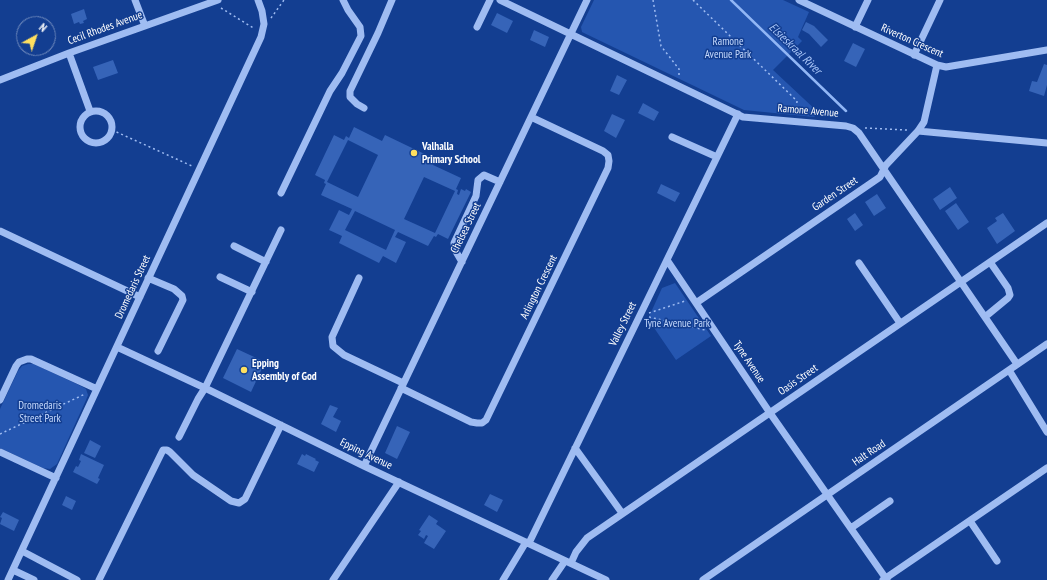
<!DOCTYPE html>
<style>
body{margin:0}
#map{position:relative;width:1047px;height:580px;overflow:hidden;background:#133e91;font-family:"PT Sans Narrow",sans-serif}
canvas{display:block}
.north{position:absolute;left:16px;top:16px;width:40px;height:40px;box-sizing:border-box;background:#133e91;border:1px solid #718bbd;border-radius:50%;rotate:40deg;font-size:11px;font-weight:700;line-height:16px;text-align:center;color:#fff}
.north::after{content:'';display:block;margin:auto;width:14px;height:18px;background:#ffe060;clip-path:polygon(50% 0,100% 100%,50% 72%,0 100%)}
</style>
<div id="map">
<canvas width="1047" height="580"></canvas>
<div class="north">N</div>
</div>
<script>
const c = document.querySelector('canvas').getContext('2d');
c.lineJoin = 'round';
function fillPath(path, color) { c.fillStyle = color; c.fill(path, 'evenodd'); }
const shape = rows => new Path2D(rows.map(r => 'M' + r).join(''));
function trace(path, color, width, dash) { c.strokeStyle = color; c.lineWidth = width; c.lineCap = dash ? 'butt' : 'round'; c.setLineDash(dash || []); c.stroke(path); }
function drawText(font, color, halo, rows, align = 'center') {
  c.font = font + ' "PT Sans Narrow",sans-serif'; c.lineWidth = 3; c.setLineDash([]); c.textBaseline = 'middle'; c.strokeStyle = halo; c.fillStyle = color; for (const [text, x, y, turn = 0] of rows) {
    c.save(); c.translate(x, y); c.rotate((+turn || 0) * Math.PI / 180); c.textAlign = isNaN(turn) ? turn : align; if (halo) c.strokeText(text, 0, 0); c.fillText(text, 0, 0); c.restore();
  }
}
const green = shape([
 [594,0,783,0,809,12,798,37,802,41,773,70,819,113,814,117,744,110,584,33,582,32,581,27],
 [675,283,711,336,676,360,648,319,662,288],
 [28,364,34,364,81,386,86,389,88,395,86,400,57,464,50,469,43,468,0,448,0,409,18,371,22,366]
]);
const stream = shape([
 [731,0,846,111]
]);
const building = shape([
 [84,9,87,19,83,21,84,23,80,24,79,22,74,24,71,14],
 [497,13,513,21,507,33,491,25],
 [806,22,814,26,828,40,821,47,809,34,802,30],
 [534,30,549,37,545,47,530,40],
 [853,43,865,49,856,67,844,61],
 [113,60,118,73,98,80,93,67],
 [1044,64,1047,65,1047,85,1044,96,1029,91,1032,81,1037,82],
 [617,75,627,80,619,95,610,91],
 [643,103,659,112,654,121,638,113],
 [612,114,625,120,616,138,604,131],
 [354,127,382,141,385,135,435,159,433,165,461,178,456,189,458,190,457,194,459,195,461,189,465,191,466,189,471,192,448,239,438,234,436,237,434,236,428,246,398,232,395,237,406,242,396,263,383,256,379,263,339,243,342,236,329,230,339,210,349,215,352,209,321,195,326,184,324,183,325,180,315,175,334,135,344,140,346,136,349,138],
 [348,140,378,155,358,197,327,182],
 [424,177,455,191,435,233,404,219],
 [355,211,395,230,386,250,345,230],
 [661,184,680,193,675,202,657,193],
 [950,187,957,198,940,210,933,199],
 [877,194,886,208,874,216,865,202],
 [956,203,969,222,958,230,945,211],
 [855,213,863,225,855,231,847,219],
 [1003,213,1015,231,997,244,987,228,997,221,995,218],
 [237,349,265,362,251,392,223,378],
 [330,405,338,408,333,417,341,421,336,432,321,424],
 [397,426,410,432,397,459,385,453],
 [90,440,101,446,95,458,84,453],
 [81,454,104,465,98,478,100,479,97,484,73,472,76,466,78,467,81,461,79,460],
 [302,454,305,456,306,454,316,459,315,460,319,462,314,472,297,464],
 [490,494,503,500,497,512,484,505],
 [66,496,76,501,72,510,62,505],
 [3,512,19,520,14,531,0,524,2,518,0,517],
 [429,515,438,521,436,524,446,531,434,549,424,543,428,536,426,535,424,539,418,535,421,531,419,530]
]);
const path = shape([
 [653,0,661,46,679,69,679,78],
 [693,0,797,101,796,113],
 [221,8,255,29],
 [271,18,284,0],
 [865,128,907,130],
 [112,130,192,166],
 [649,313,685,301],
 [649,317,705,330],
 [0,434,85,394]
]);
const minor = shape([
 [135,0,145,26],
 [500,0,743,117,846,126,853,128,859,133,1017,364],
 [799,0,937,65,946,67,1047,50],
 [477,27,490,0],
 [855,27,868,0],
 [69,53,90,111],
 [914,55,940,0],
 [0,80,69,53,218,0],
 [364,108,357,104,350,97,350,91,378,33,392,0],
 '80 127a16 16 0 1 1 32 0a16 16 0 1 1-32 0Z',
 [918,131,1047,143],
 [672,137,717,157],
 [281,193,330,91,342,73,361,36,360,27,348,10,343,0],
 [0,231,140,297],
 [234,246,266,262],
 [667,260,770,413,887,580],
 [462,262,455,250,454,243,476,196,478,180,484,175,500,182],
 [859,263,900,323],
 [220,277,252,292],
 [148,278,174,289,182,296,183,300,158,351],
 [359,278,332,337,333,346,344,355,403,383],
 [696,303,880,177,886,165,918,131,924,122,937,65],
 [985,317,1008,298,1010,295,1008,288,990,262],
 [117,347,205,388,364,466,606,580],
 [1009,370,1047,432],
 [401,388,471,422,477,423,482,423,486,420,608,168,609,161,608,155,603,151,531,117],
 [0,400,16,366,19,362,27,359,31,359,97,389],
 [179,437,198,399,205,388,281,230],
 [575,448,622,513],
 [0,452,56,478],
 [364,466,587,0],
 [970,521,997,561],
 [851,528,890,501],
 [529,543,738,114],
 [22,551,77,580],
 [571,563,576,552,587,538,1047,223],
 [13,570,34,580],
 [8,580,261,37,264,24,262,11,258,0],
 [99,580,163,450,167,450,170,452,193,475,231,501,239,503,245,499,281,425],
 [333,580,399,482],
 [503,580,526,542],
 [552,580,565,561],
 [703,580,1047,344],
 [883,580,1047,468]
]);
const markers = [
 [414,153,4,"#ffe060"],
 [244,370,4,"#ffe060"]
];
const streetNames = [
 ["Cecil Rhodes Avenue",105,28,-20],
 ["Riverton Crescent",912,41,24],
 ["Ramone Avenue",808,111,5],
 ["Garden Street",835,194,-34],
 ["Chelsea Street",466,228,-64],
 ["Dromedaris Street",133,287,-65],
 ["Arlington Crescent",539,287,-64],
 ["Valley Street",623,324,-64],
 ["Tyne Avenue",749,362,56],
 ["Oasis Street",798,380,-35],
 ["Halt Road",869,453,-34],
 ["Epping Avenue",366,454,26]
];
const parkNames = [
 ["Ramone",728,42],
 ["Avenue Park",728,55],
 ["Tyne Avenue Park",677,324],
 ["Dromedaris",40,406],
 ["Street Park",40,419]
];
const poiNames = [
 ["Valhalla",422,147],
 ["Primary School",422,160],
 ["Epping",252,364],
 ["Assembly of God",252,377]
];
const waterNames = [
 ["Elsieskraal River",795,49,44]
];
fillPath(green, '#2556b0');
trace(stream, '#91b6f5', 2.5);
fillPath(building, '#3664b8');
trace(path, '#9fbcf2', 1.5, [2, 3]);
trace(minor, '#9fbcf2', 7);
for (const [x, y, r, color] of markers) { const dot = new Path2D(); dot.arc(x, y, r, 0, 2 * Math.PI); c.fillStyle = color; c.fill(dot); trace(dot, '#133e91', 1.5); }
drawText('11px', '#fff', '#133e91', streetNames);
drawText('11px', '#c6dafd', '#133e91', parkNames);
drawText('bold 11px', '#fff', '#133e91', poiNames, 'left');
drawText('italic 12px', '#abc7f9', '#133e91', waterNames);
</script>
